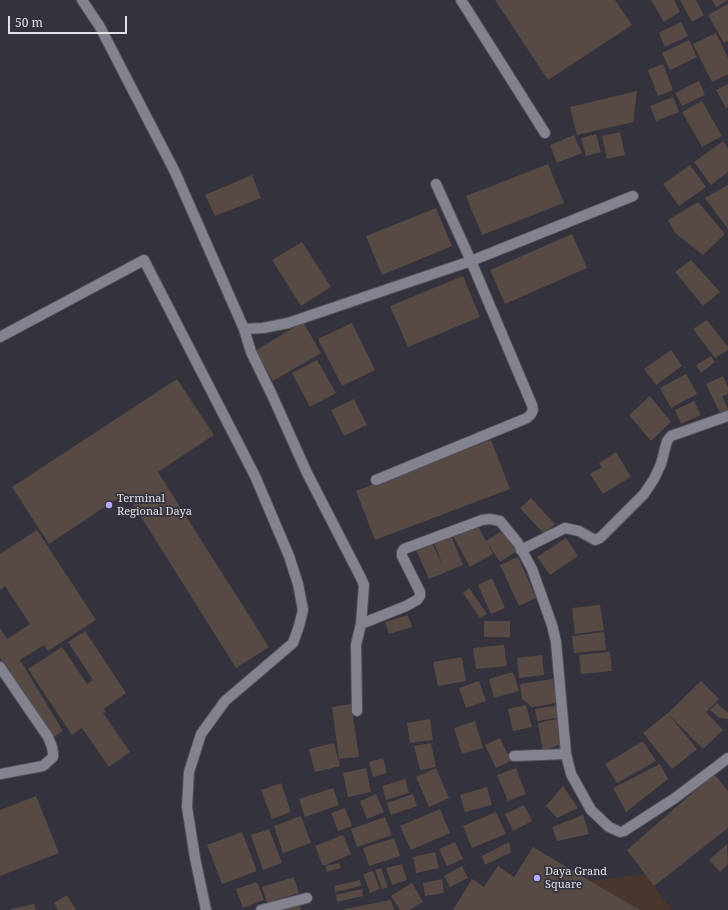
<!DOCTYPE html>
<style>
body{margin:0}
#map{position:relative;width:728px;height:910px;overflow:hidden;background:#34323c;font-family:"Noto Serif",serif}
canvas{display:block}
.scale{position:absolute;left:8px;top:16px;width:119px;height:18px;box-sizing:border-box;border:2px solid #e1e0e7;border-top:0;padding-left:5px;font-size:12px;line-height:14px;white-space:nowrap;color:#e1e0e7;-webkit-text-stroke:3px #34323c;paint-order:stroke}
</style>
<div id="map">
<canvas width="728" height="910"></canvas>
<div class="scale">50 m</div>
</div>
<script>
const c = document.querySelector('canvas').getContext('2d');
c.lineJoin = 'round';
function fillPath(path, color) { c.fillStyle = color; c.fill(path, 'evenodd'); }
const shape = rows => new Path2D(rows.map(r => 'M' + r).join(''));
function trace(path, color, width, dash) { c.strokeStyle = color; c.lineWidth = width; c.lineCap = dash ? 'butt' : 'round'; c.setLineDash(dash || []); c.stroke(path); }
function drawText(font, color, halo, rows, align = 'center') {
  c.font = font + ' "Noto Serif",serif'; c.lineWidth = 3.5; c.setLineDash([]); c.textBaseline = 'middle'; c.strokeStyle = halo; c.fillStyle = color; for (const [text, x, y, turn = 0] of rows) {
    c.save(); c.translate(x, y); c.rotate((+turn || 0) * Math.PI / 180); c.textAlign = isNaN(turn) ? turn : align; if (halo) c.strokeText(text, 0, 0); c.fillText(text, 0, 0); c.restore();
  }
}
const commercial = shape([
 [533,847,590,881,645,874,672,910,453,910,472,879,484,887,498,866,514,877]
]);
const building = shape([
 [495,0,615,0,632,25,548,80],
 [651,0,674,0,680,12,664,22],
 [680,0,696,0,704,15,692,22],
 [712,0,728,0,716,7],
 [728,4,728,41,724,43,708,15],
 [681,22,688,36,665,47,659,33],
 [716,33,728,58,728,74,712,82,693,44],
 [689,40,697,57,670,70,662,53],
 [663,64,673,90,658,96,648,70],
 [699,81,705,95,682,106,675,93],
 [728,84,728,107,726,108,716,90],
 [637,91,633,122,577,135,570,107],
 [673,97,679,112,656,121,650,106],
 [702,101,722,136,702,147,682,112],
 [620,132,625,155,607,159,602,136],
 [596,134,601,152,586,156,581,138],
 [574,135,582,153,557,163,550,145],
 [723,141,728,148,728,172,711,185,694,162],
 [548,164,564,203,482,235,466,196],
 [690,165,706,187,679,206,663,184],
 [252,175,261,198,215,216,205,195],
 [728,185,728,229,705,198],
 [698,202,725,234,703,255,675,233,668,220],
 [436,208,452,246,382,275,366,236],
 [572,234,587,268,505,304,490,270],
 [302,242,331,287,301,306,272,260],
 [691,260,720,292,703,306,675,272],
 [463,276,480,317,408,347,390,306],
 [707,320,728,347,728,350,715,358,693,329],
 [303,322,321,353,273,381,255,351],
 [352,323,375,370,342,386,318,339],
 [671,350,682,366,656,385,644,369],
 [711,356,715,362,701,373,696,365],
 [317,360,336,393,310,407,292,373],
 [686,374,697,394,671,408,660,388],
 [723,376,728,387,728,394,722,396,728,409,728,414,722,417,706,384],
 [177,379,214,435,158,472,269,647,236,668,126,493,49,544,12,487],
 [650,396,671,422,651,441,629,415],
 [354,399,367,425,344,436,331,410],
 [694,401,701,415,681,424,675,410],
 [491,440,510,489,375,540,356,491],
 [616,452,631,477,603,494,590,474,602,467,599,463],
 [531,498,555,524,544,534,520,508],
 [476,523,486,541,506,528,520,549,500,562,488,544,493,554,470,567,453,536],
 [37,530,96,620,48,651,44,645,20,660,63,731,50,739,0,658,0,628,7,639,30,624,5,586,0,590,0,554],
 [450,533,463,565,429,579,416,550,432,543,443,566,433,540],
 [566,538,578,556,550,575,537,557],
 [518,557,536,598,519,606,500,565],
 [492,578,505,608,491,614,478,585],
 [469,588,487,614,480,618,463,593],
 [600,605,604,630,575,634,572,608],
 [408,615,412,627,389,634,385,622],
 [484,621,510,621,510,637,484,637],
 [85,631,126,693,104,709,106,712,103,713,130,752,109,767,82,728,72,735,28,669,62,647,87,684,93,680,68,642],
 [604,632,606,650,574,653,572,636],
 [504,645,507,666,476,669,473,648],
 [610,652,612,671,581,674,579,655],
 [542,655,544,675,519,678,517,658],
 [462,657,466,681,438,686,433,662],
 [513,672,519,691,494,698,489,679],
 [553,679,557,703,532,707,522,699,520,684],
 [479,681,486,701,466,708,459,688],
 [701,681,719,699,706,712,723,730,703,749,669,715,697,749,672,769,643,733,668,713],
 [717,703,728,713,728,719,719,718,710,710],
 [351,704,359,757,339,759,332,707],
 [526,705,532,727,513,731,508,709],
 [560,705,562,717,537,721,535,709],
 [561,718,562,744,543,751,538,723],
 [430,719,433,740,410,743,407,723],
 [475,721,483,748,462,754,454,728],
 [500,738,511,761,496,768,485,745],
 [643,741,656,761,617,783,605,764],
 [334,743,340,766,315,772,309,749],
 [431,743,436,767,420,770,414,746],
 [383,758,387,773,373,777,369,762],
 [660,764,668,779,626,812,613,788],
 [366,768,371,792,348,797,343,773],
 [436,768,449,798,429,807,416,777],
 [516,768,526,794,508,801,497,775],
 [714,774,728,791,728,828,654,886,627,850],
 [405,779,409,793,386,800,382,786],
 [281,783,291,812,272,819,261,790],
 [563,786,578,808,557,818,546,806],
 [487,787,492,805,465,812,460,795],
 [333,788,339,805,305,817,299,799],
 [376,794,384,812,367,819,360,801],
 [413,794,417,806,391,815,387,803],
 [36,796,59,853,0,876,0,810],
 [524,805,532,821,513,831,505,814],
 [345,808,352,826,338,831,331,813],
 [440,809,450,833,411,850,400,826],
 [496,812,506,834,472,848,463,826],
 [583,815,589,834,557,841,552,827],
 [301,816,311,843,283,853,274,826],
 [385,817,392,835,357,847,351,829],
 [269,829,282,863,263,870,251,835],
 [242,832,257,871,222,884,207,845],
 [343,835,351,854,323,866,315,846],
 [394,838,400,856,369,866,363,848],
 [455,842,463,859,447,866,439,849],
 [509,842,511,852,485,865,482,856],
 [727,844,728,864,720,872,709,860],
 [533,847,590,881,640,910,453,910,472,879,484,887,498,866,514,877],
 [435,852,439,868,416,873,413,857],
 [339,863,341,868,327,872,326,866],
 [402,864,407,880,392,885,386,868],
 [462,866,468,878,450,887,444,876],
 [381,868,388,887,382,889,375,870],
 [373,871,380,889,370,893,363,874],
 [294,877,299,893,267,903,262,887],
 [442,879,444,893,425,896,423,883],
 [360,880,361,886,335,892,334,886],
 [257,882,264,900,243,908,236,889],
 [412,883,423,902,410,910,400,910,391,896],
 [362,889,363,896,337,902,336,895],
 [67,895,76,910,58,910,54,903],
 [391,900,394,910,345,910,345,909],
 [34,904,36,910,11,910,11,909],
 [300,904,301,910,287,910,286,906]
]);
const minor = shape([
 [82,0,100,27,175,172,244,329,251,352,272,395,307,473,361,578,364,585,361,624,356,645,357,711],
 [461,0,545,133],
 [244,329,263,328,288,323,471,261,633,196],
 [0,337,144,260,255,476,289,556,298,584,303,610,299,626,293,643,225,701,201,734,189,772,187,807,195,858,206,910],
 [376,480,527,418,531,414,533,410,532,405,471,261,436,184],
 [521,550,565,528,579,531,595,540,600,538,644,494,654,479,661,464,667,441,671,436,728,416],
 [361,624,406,606,417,600,420,596,420,592,402,556,402,552,404,549,482,520,490,519,500,521,518,543,532,569,552,625,556,642,566,754,571,774,591,810,609,827,620,832,624,831,675,798,728,758],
 [0,667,48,737,52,747,53,753,53,757,43,766,0,774],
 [514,756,566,754],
 [261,910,307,898]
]);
const markers = [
 [109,505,4,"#b3adf9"],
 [537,878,4,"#b3adf9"]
];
const poiNames = [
 ["Terminal",117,499],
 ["Regional Daya",117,512],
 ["Daya Grand",545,872],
 ["Square",545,885]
];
fillPath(commercial, '#47372c');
fillPath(building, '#574a45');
trace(minor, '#52515a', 12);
trace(minor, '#85828f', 10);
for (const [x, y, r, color] of markers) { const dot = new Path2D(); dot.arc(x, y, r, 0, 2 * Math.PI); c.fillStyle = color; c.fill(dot); trace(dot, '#34323c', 1.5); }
drawText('11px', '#e1e0e7', '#34323c', poiNames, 'left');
</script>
